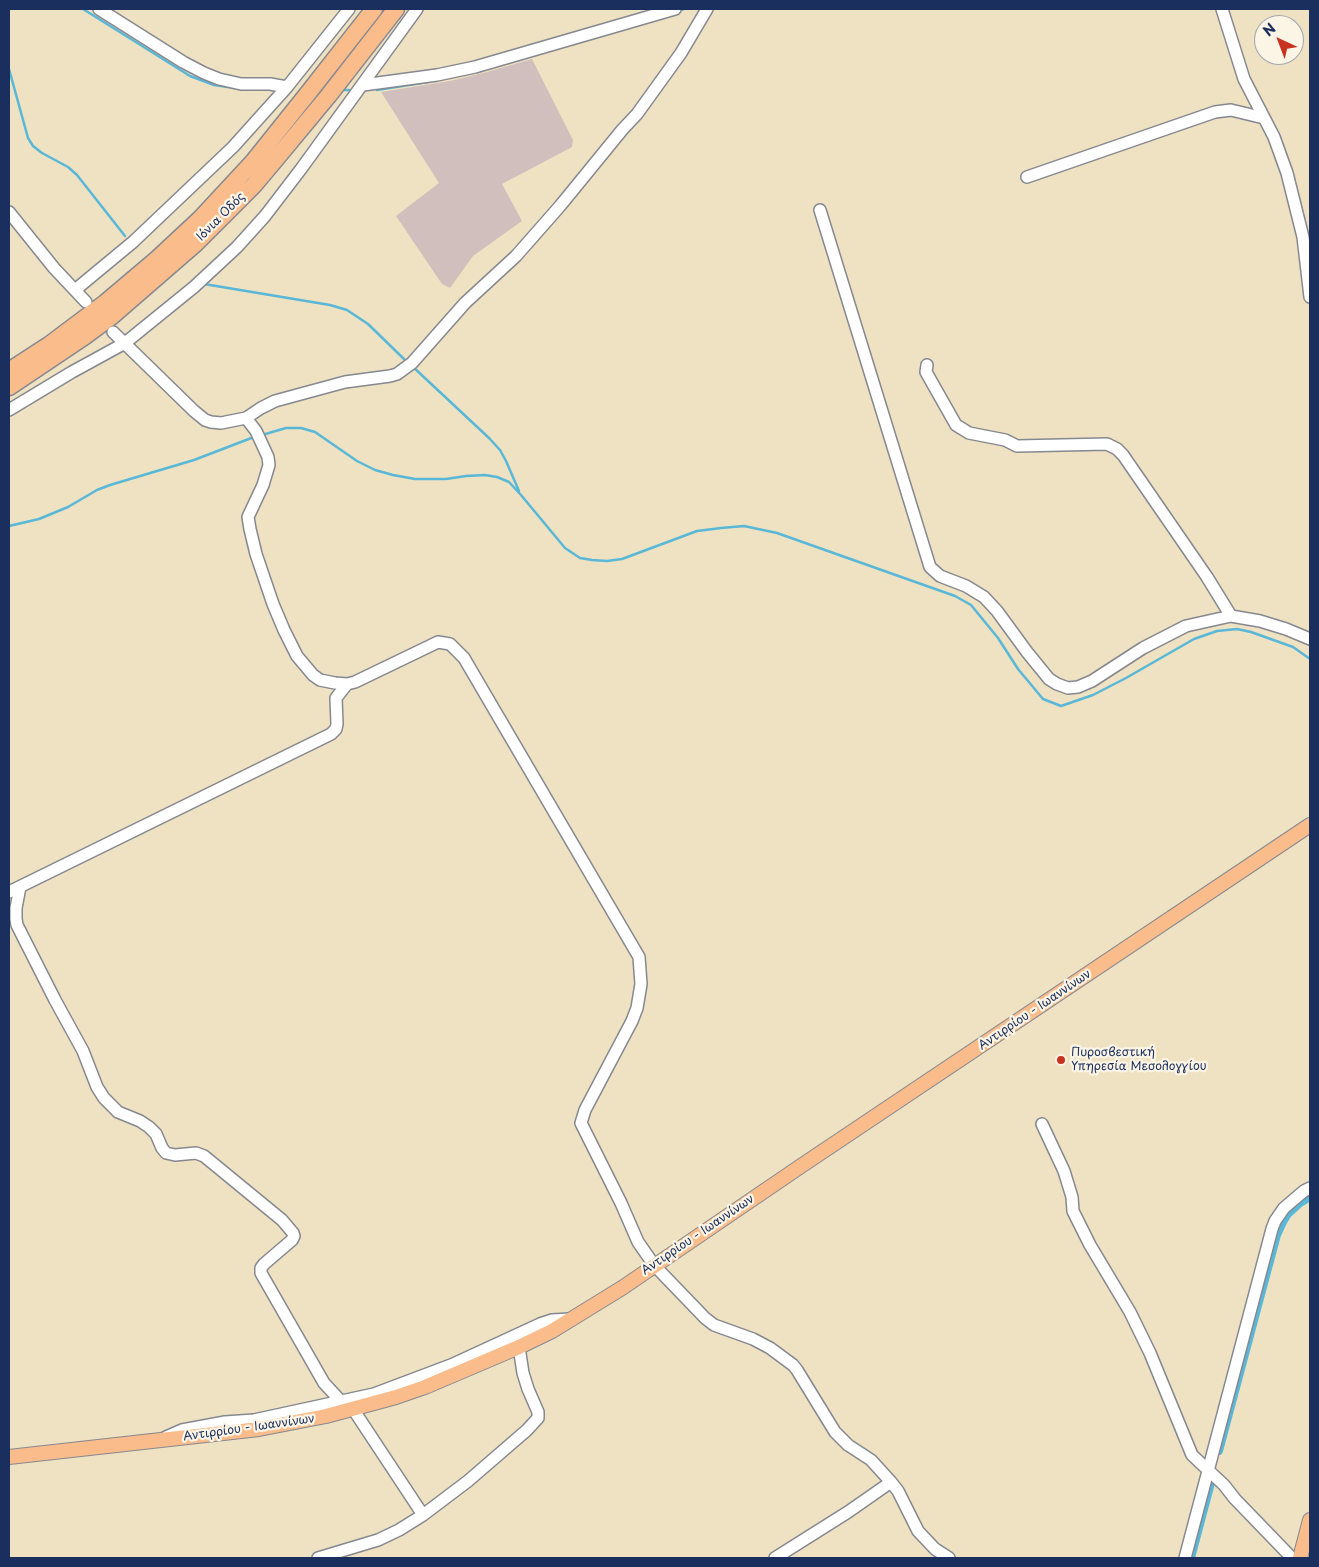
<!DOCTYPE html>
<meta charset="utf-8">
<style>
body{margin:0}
#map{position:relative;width:1319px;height:1567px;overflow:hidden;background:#efe2c2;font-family:"Playpen Sans",sans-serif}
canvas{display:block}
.frame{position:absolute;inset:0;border:10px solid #1b2f5e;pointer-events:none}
.north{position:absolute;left:1254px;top:15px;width:50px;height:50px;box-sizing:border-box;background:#fcf5e5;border:1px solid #a2a6af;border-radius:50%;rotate:317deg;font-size:14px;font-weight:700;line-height:20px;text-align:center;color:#1b2f5e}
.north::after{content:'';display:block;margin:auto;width:18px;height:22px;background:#c8321e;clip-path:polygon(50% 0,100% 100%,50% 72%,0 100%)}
</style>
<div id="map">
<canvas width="1319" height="1567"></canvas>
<div class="frame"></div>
<div class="north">N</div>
</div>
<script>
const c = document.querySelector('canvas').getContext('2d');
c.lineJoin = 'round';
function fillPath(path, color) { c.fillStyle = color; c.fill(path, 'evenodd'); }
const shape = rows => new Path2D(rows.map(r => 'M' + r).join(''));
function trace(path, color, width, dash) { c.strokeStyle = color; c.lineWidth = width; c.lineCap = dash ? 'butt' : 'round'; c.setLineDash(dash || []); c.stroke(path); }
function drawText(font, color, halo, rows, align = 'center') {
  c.font = font + ' "Playpen Sans",sans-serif'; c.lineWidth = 4.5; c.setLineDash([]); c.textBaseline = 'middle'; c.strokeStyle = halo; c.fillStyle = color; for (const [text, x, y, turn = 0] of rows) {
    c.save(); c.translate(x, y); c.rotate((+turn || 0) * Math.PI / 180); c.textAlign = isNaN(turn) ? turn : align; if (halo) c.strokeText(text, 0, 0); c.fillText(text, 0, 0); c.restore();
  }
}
const industrial = shape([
 [532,59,573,140,572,147,502,184,522,221,473,256,450,288,442,284,396,216,439,183,381,92,450,81,487,72]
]);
const stream = shape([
 [83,9,190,76,214,85,235,88],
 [678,11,684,9],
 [9,69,28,138,33,146,42,153,68,167,77,175,125,236],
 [344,90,349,90],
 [377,90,428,82],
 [204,284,330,305,347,310,368,324,404,359],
 [412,366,489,438,500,450,506,461,519,491],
 [262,435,286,428,301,428,315,432,357,461,375,470,393,475,415,479,446,479,466,476,485,475,497,477,509,482,521,495,565,548,580,558,592,560,607,561,622,559,697,531,721,528,744,526,777,533,955,596,971,605,998,638,1018,669,1043,699,1061,706,1093,695,1126,678,1194,639,1217,631,1237,629,1251,632,1293,647,1310,659],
 [9,526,39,519,68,507,97,490,110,485,194,460,254,437]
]);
const canal = shape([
 [1219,1451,1277,1235,1283,1222,1288,1214,1300,1203,1310,1197],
 [1191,1558,1211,1483]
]);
const minor = shape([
 [99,9,183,62,204,73,219,79,241,84,270,84,287,87],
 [1222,9,1244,79,1274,137,1287,173,1303,237,1310,297],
 [363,85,437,75,475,67,675,9],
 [1027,177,1215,112,1231,110,1264,118],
 [820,210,930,567,940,576,966,586,984,597,997,611,1027,652,1049,679,1057,684,1068,688,1078,687,1092,681,1143,648,1186,626,1231,616,1260,621,1286,629,1310,639],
 [9,212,54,268,86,302],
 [75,290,133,242,233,147,287,87,349,9],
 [113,332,194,411,205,420,211,422,221,423,246,418,256,431,268,457,269,465,263,485,248,517,250,529,256,554,273,604,284,630,297,656,313,675,320,680,335,683,347,684,355,682,438,642,450,644,464,658,639,957,641,984,637,1008,632,1021,585,1110,581,1123,621,1203,638,1242,654,1265,705,1318,714,1325,753,1339,770,1348,793,1365,797,1370,835,1432,848,1445,871,1460,891,1482,898,1491,918,1531,935,1549,949,1558],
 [927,365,926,372,956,425,969,433,1005,440,1017,446,1107,444,1117,449,1123,455,1207,577,1231,616],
 [9,410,72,372,125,343,194,287,237,247,265,216,301,169,417,9],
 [246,418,261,408,275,401,345,382,390,376,397,374,412,363,465,303,516,256,560,206,622,130,637,114,681,53,707,9],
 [20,887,16,908,16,919,17,925,55,1000,83,1051,97,1087,104,1098,118,1112,140,1121,149,1127,156,1134,162,1148,166,1153,175,1155,196,1153,204,1156,282,1220,293,1233,294,1236,292,1240,264,1264,261,1268,261,1273,324,1383,349,1410],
 [9,892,331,734,336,729,337,724,336,698,347,684],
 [1042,1124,1064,1171,1072,1197,1073,1211,1090,1245,1130,1312,1150,1353,1192,1455,1224,1485,1235,1499,1292,1558],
 [166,1437,182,1430,225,1422,254,1420,374,1394,451,1365,540,1324,552,1320,570,1319],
 [423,1515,468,1481,527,1430,538,1418,538,1412,528,1389,523,1373,519,1347],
 [318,1558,378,1540,399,1530,423,1515,353,1409],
 [775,1558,848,1512,891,1482],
 [1185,1558,1272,1229,1275,1221,1284,1208,1304,1191,1310,1188]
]);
const major = shape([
 [9,1457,259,1429,326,1416,396,1397,425,1387,519,1347,552,1331,622,1288,801,1166,1310,825],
 [1300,1558,1310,1520]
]);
const highway = shape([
 [9,371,49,345,105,303,157,259,201,218,253,162,309,92,374,9],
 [9,387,85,336,112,316,195,244,254,185,275,160,329,95,396,9]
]);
const markers = [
 [1061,1060,5,"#c8321e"]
];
const streetNames = [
 ["Ιόνια Οδός",221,217,-45],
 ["Αντιρρίου - Ιωαννίνων",1035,1010,-34],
 ["Αντιρρίου - Ιωαννίνων",698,1235,-34],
 ["Αντιρρίου - Ιωαννίνων",249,1428,-8]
];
const poiNames = [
 ["Πυροσβεστική",1071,1053],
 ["Υπηρεσία Μεσολογγίου",1071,1067]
];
fillPath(industrial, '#d1bfbd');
trace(stream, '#59b7d7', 2.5);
trace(canal, '#59b7d7', 8);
trace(minor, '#858890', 14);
trace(major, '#858890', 16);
trace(highway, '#858890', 19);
trace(minor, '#fff', 11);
trace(major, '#fabc8b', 14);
trace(highway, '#fabc8b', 16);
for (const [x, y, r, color] of markers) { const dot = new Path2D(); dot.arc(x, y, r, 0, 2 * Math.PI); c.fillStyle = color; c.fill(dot); trace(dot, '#fcf5e5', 2); }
drawText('12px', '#1b2f5e', '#fcf5e5', streetNames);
drawText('12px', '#1b2f5e', '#fcf5e5', poiNames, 'left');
</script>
